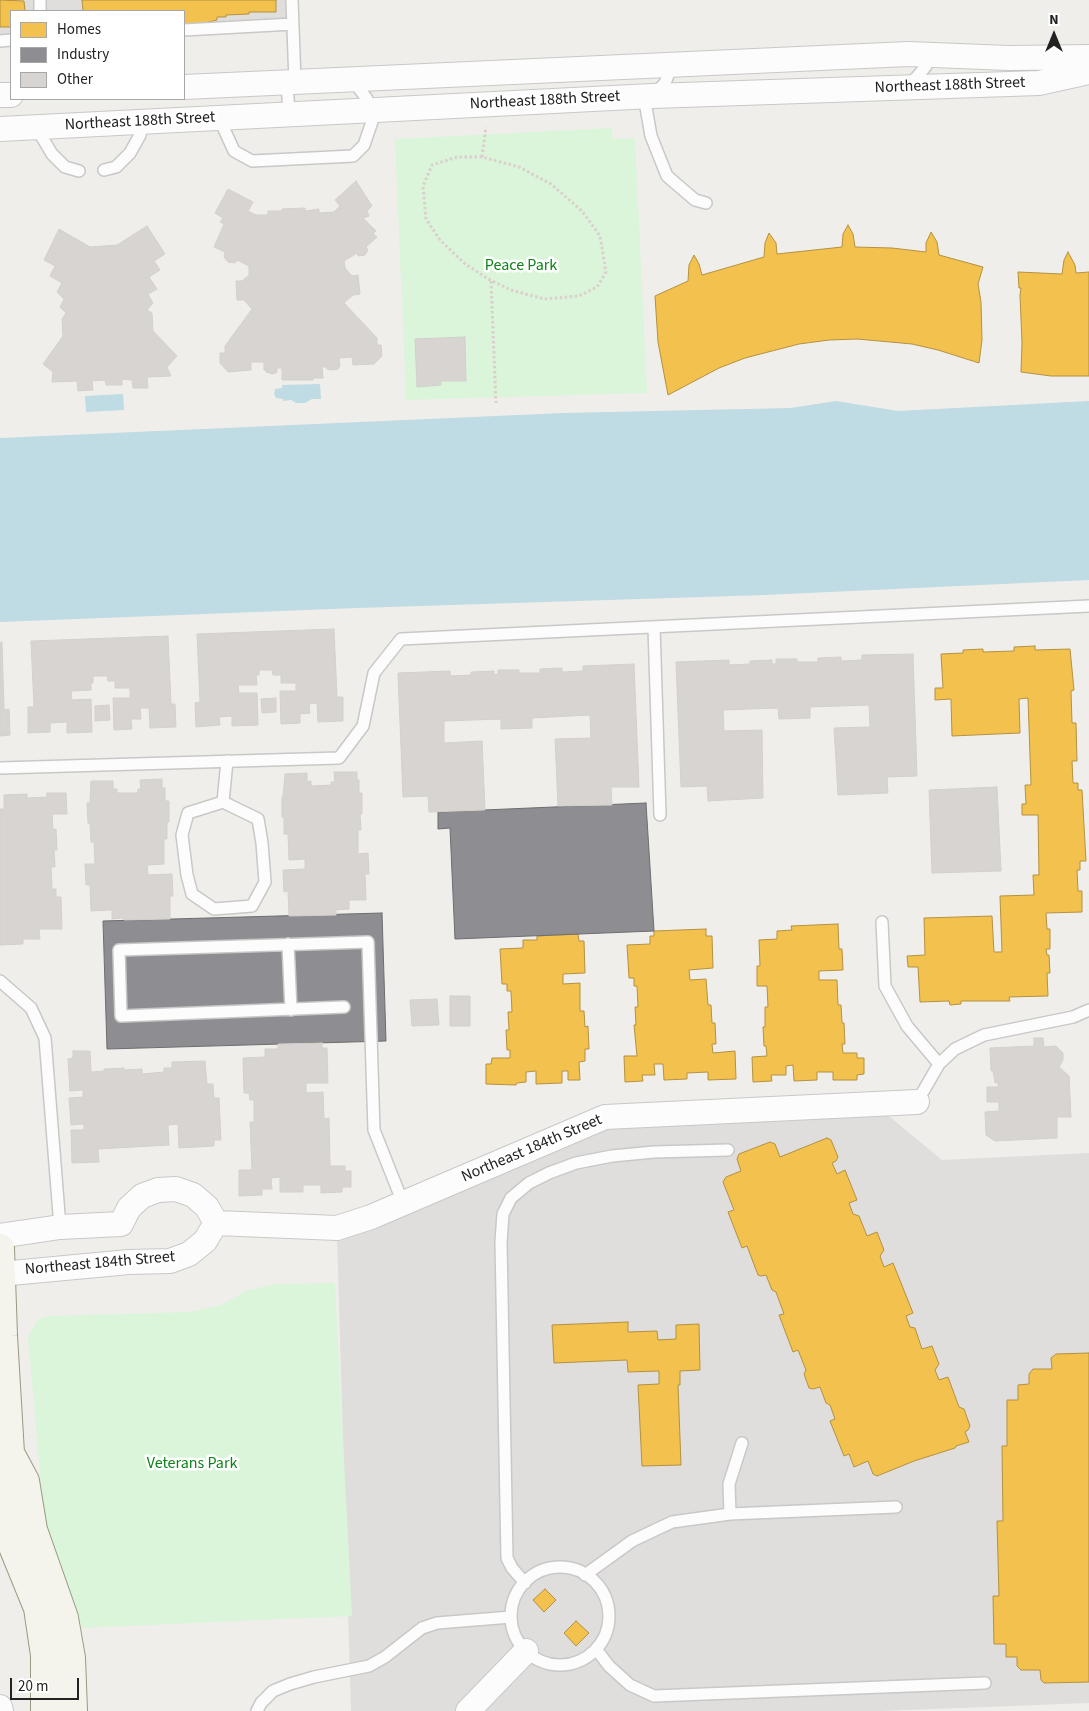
<!DOCTYPE html>
<style>
body{margin:0}
#map{position:relative;width:1089px;height:1711px;overflow:hidden;background:#f0eeeb;font-family:"Source Sans 3",sans-serif}
canvas{display:block}
.legend{position:absolute;left:10px;top:10px;width:175px;height:90px;box-sizing:border-box;background:#fff;border:1px solid #a7a7a7;margin:0;padding:6px 9px;list-style:none;font-size:15px;color:#222}
.legend li{display:flex;align-items:center;gap:10px;height:25px}
.legend b{width:25px;border:1px solid #a7a7a7}
.north{position:absolute;left:1029px;top:10px;width:50px;height:50px;-webkit-text-stroke:4px #fff;paint-order:stroke;rotate:0deg;font-size:14px;font-weight:700;line-height:20px;text-align:center;color:#222}
.north::after{content:'';display:block;margin:auto;width:18px;height:22px;background:#222;clip-path:polygon(50% 0,100% 100%,50% 72%,0 100%)}
.scale{position:absolute;left:10px;top:1678px;width:69px;height:22px;box-sizing:border-box;border:2px solid #222;border-top:0;padding-left:6px;font-size:15px;line-height:18px;white-space:nowrap;color:#222;-webkit-text-stroke:4px #fff;paint-order:stroke}
</style>
<div id="map">
<canvas width="1089" height="1711"></canvas>
<ul class="legend">
<li><b style="height:14px;background:#f2c14e"></b>Homes</li>
<li><b style="height:14px;background:#8d8d92"></b>Industry</li>
<li><b style="height:14px;background:#d7d4d2"></b>Other</li>
</ul>
<div class="north">N</div>
<div class="scale">20 m</div>
</div>
<script>
const c = document.querySelector('canvas').getContext('2d');
c.lineJoin = 'round';
function fillPath(path, color) { c.fillStyle = color; c.fill(path, 'evenodd'); }
const shape = rows => new Path2D(rows.map(r => 'M' + r).join(''));
function trace(path, color, width, dash) { c.strokeStyle = color; c.lineWidth = width; c.lineCap = dash ? 'butt' : 'round'; c.setLineDash(dash || []); c.stroke(path); }
function drawText(font, color, halo, rows, align = 'center') {
  c.font = font + ' "Source Sans 3",sans-serif'; c.lineWidth = 5; c.setLineDash([]); c.textBaseline = 'middle'; c.strokeStyle = halo; c.fillStyle = color; for (const [text, x, y, turn = 0] of rows) {
    c.save(); c.translate(x, y); c.rotate((+turn || 0) * Math.PI / 180); c.textAlign = isNaN(turn) ? turn : align; if (halo) c.strokeText(text, 0, 0); c.fillText(text, 0, 0); c.restore();
  }
}
const residential = shape([
 [0,0,285,0,287,23,184,28,184,11,11,11,11,38,0,39],
 [889,1116,942,1160,1089,1153,1089,1703,882,1711,351,1711,337,1237,599,1129]
]);
const park = shape([
 [612,128,613,139,635,138,647,393,406,400,395,139],
 [335,1283,352,1616,82,1628,45,1528,28,1338,37,1320,49,1316,189,1312,221,1305,246,1291,274,1284]
]);
const water = shape([
 [320,384,321,399,312,399,305,403,296,403,291,400,283,401,283,399,276,398,274,394,275,389,282,388,282,385],
 [123,394,124,410,86,412,85,396],
 [836,401,898,411,1089,401,1089,580,765,595,358,608,0,622,0,438,563,413,791,408]
]);
const homes = shape([
 [0,0,24,1,25,11,11,11,11,27,0,27,0,0],
 [82,0,276,0,276,12,249,12,249,14,226,15,226,17,217,17,217,20,201,24,184,25,184,11,83,11,82,0],
 [848,225,853,234,855,247,892,248,926,252,926,243,931,232,937,242,939,255,983,267,978,284,981,302,982,340,979,363,938,350,912,344,857,339,829,340,799,344,745,358,719,368,668,395,658,342,655,296,688,281,689,265,694,255,699,264,702,275,764,257,765,243,769,233,776,243,777,254,842,247,843,234,848,225],
 [1068,252,1075,265,1076,273,1089,272,1089,376,1051,376,1021,372,1022,343,1020,295,1021,288,1019,288,1018,272,1062,274,1064,260,1068,252],
 [1035,646,1035,650,1070,649,1074,690,1071,691,1072,723,1076,723,1077,761,1072,761,1073,783,1078,783,1078,790,1082,790,1086,861,1080,861,1080,870,1077,870,1078,891,1082,891,1082,912,1046,913,1047,929,1050,929,1050,949,1046,949,1047,955,1049,955,1050,973,1047,973,1048,996,1009,997,1010,1001,961,1001,961,1004,950,1005,949,1001,920,1002,918,967,908,967,907,956,925,955,924,918,992,916,994,952,1002,952,1000,896,1034,895,1033,875,1039,875,1038,815,1022,815,1022,804,1026,804,1025,785,1031,785,1028,698,1019,699,1020,733,952,736,951,699,935,700,935,688,943,688,941,654,963,653,963,650,983,649,983,652,1014,651,1014,647,1035,646],
 [838,924,839,949,842,949,843,970,819,971,819,980,837,980,838,1005,841,1005,842,1023,844,1023,845,1044,842,1044,843,1053,857,1053,857,1058,864,1058,864,1074,857,1075,857,1080,833,1080,833,1072,817,1072,817,1080,794,1081,793,1065,786,1066,786,1075,771,1075,772,1081,753,1082,752,1057,767,1056,766,1046,764,1046,763,1027,765,1027,765,1007,768,1007,767,986,757,986,757,966,760,966,759,940,777,939,777,931,792,930,791,926,838,924],
 [706,929,706,936,712,936,713,968,689,970,690,980,706,979,708,1005,711,1005,712,1023,715,1023,716,1044,712,1044,713,1053,735,1051,736,1079,708,1080,708,1072,687,1073,687,1079,664,1080,663,1064,654,1064,655,1075,642,1075,643,1081,625,1082,624,1056,637,1056,634,1025,636,1025,635,1007,638,1007,637,986,634,986,634,978,629,978,627,945,650,944,650,936,654,936,654,931,706,929],
 [578,934,579,941,584,941,585,973,563,974,563,984,580,983,580,1011,584,1011,585,1027,588,1026,589,1049,585,1049,585,1061,579,1062,580,1080,568,1080,568,1071,562,1071,562,1083,536,1084,536,1071,526,1072,526,1082,517,1083,516,1085,486,1084,486,1064,491,1064,492,1058,510,1058,510,1050,507,1050,506,1030,509,1030,508,1012,512,1012,511,991,507,991,507,984,502,984,500,949,523,948,523,940,537,940,537,936,578,934],
 [827,1138,831,1140,838,1157,836,1161,832,1163,837,1174,845,1170,857,1200,849,1203,853,1214,859,1216,867,1236,877,1232,884,1250,880,1256,884,1267,893,1263,913,1313,906,1316,910,1327,915,1328,922,1349,932,1346,939,1364,935,1370,939,1380,948,1377,959,1407,964,1409,970,1426,968,1430,965,1432,969,1442,956,1446,955,1448,914,1461,877,1476,873,1474,868,1461,854,1467,849,1454,844,1456,830,1421,835,1419,830,1405,826,1403,820,1387,813,1389,809,1388,804,1374,806,1370,798,1350,793,1352,779,1315,784,1314,776,1292,772,1290,766,1275,761,1276,758,1275,747,1246,742,1248,728,1212,734,1210,723,1182,726,1177,741,1171,737,1159,739,1154,770,1142,775,1144,780,1157,827,1138],
 [628,1322,628,1332,657,1331,658,1340,676,1339,676,1325,699,1324,700,1370,680,1371,680,1385,678,1385,681,1465,642,1466,638,1385,659,1384,659,1371,628,1372,627,1360,554,1363,552,1325,628,1322],
 [1089,1353,1089,1682,1044,1683,1041,1680,1040,1670,1021,1670,1017,1666,1017,1657,1006,1657,1006,1644,994,1644,993,1596,999,1596,997,1521,1003,1521,1002,1446,1007,1446,1007,1400,1018,1400,1018,1385,1029,1384,1029,1374,1033,1369,1052,1369,1051,1358,1056,1354,1089,1353],
 [545,1589,556,1600,544,1612,533,1600,545,1589],
 [576,1621,589,1633,576,1646,564,1633,576,1621]
]);
const industry = shape([
 [646,803,654,931,455,939,450,828,438,829,438,812,646,803],
 [382,913,386,1041,107,1049,103,921,382,913]
]);
const building = shape([
 [356,181,372,206,367,211,369,216,363,218,376,231,373,234,377,237,366,247,368,250,365,255,358,256,357,253,344,261,345,268,352,276,358,275,360,294,353,295,344,303,377,338,377,345,381,345,382,356,374,364,353,365,352,357,339,358,340,366,338,369,333,370,327,369,327,367,322,367,323,378,313,378,313,380,282,380,282,368,277,368,277,372,273,374,266,372,266,370,264,370,264,362,251,362,251,370,228,372,220,363,220,353,225,353,225,346,252,309,244,300,237,300,236,281,242,281,249,275,249,266,237,260,235,263,228,262,224,257,225,252,214,247,224,224,220,222,223,218,215,213,228,189,253,202,248,211,256,215,268,215,268,211,282,211,282,209,305,208,305,211,319,209,319,213,334,212,340,206,335,200,356,181],
 [147,226,165,254,154,261,160,270,149,277,157,289,148,294,153,303,147,310,152,313,153,331,177,356,167,367,171,376,147,377,148,388,133,388,132,380,122,379,122,385,106,385,105,380,92,381,93,390,78,391,77,381,52,382,53,372,43,364,63,336,62,319,66,313,60,307,64,299,57,292,62,283,50,276,55,266,44,260,59,229,90,247,117,245,147,226],
 [465,337,466,381,441,381,441,385,417,387,415,339,465,337],
 [334,629,337,697,343,697,343,721,318,722,317,703,309,704,310,713,300,714,300,723,281,724,280,691,296,691,296,683,281,683,281,675,273,675,272,670,259,670,259,675,256,675,257,685,238,685,239,693,257,693,258,725,232,726,232,716,219,717,220,725,196,727,195,703,200,702,197,634,334,629],
 [168,636,171,704,175,704,176,727,150,728,149,708,140,708,141,719,131,719,132,729,114,730,113,698,130,698,130,688,115,688,115,681,108,681,107,676,93,676,93,683,91,683,91,690,71,691,72,700,91,699,92,732,67,733,67,722,50,723,50,732,28,733,28,707,34,707,31,641,168,636],
 [2,642,4,710,9,709,10,735,0,736,0,643,2,642],
 [913,654,917,776,887,777,888,793,838,795,834,728,870,727,869,705,810,707,810,718,779,719,778,708,723,710,724,731,762,730,763,798,708,801,707,786,681,787,676,662,729,660,729,665,750,664,750,661,772,660,772,664,776,664,776,659,797,659,797,662,818,662,818,658,841,657,841,661,862,660,862,655,913,654],
 [634,664,639,787,611,787,612,805,558,806,555,739,591,738,590,715,532,718,532,728,501,729,501,719,444,721,444,743,482,741,485,810,429,812,428,796,403,797,398,673,450,671,450,676,471,675,471,672,494,671,494,675,498,674,498,670,519,670,519,673,540,673,540,669,562,668,562,672,583,671,583,666,634,664],
 [276,698,276,712,262,713,261,699,276,698],
 [109,705,110,720,95,721,95,706,109,705],
 [334,772,357,772,357,780,359,780,359,793,362,793,362,814,360,814,361,830,358,830,358,854,368,853,369,874,365,874,366,900,349,900,349,909,336,910,336,915,289,916,288,891,284,892,283,870,305,869,305,859,289,860,288,834,284,834,284,817,282,817,282,797,283,797,285,774,307,773,307,782,311,781,311,786,331,785,331,782,335,782,334,772],
 [162,779,162,788,165,788,165,801,169,801,169,822,167,822,167,839,164,839,164,864,147,865,148,875,172,874,173,896,170,896,170,919,124,920,124,918,112,919,112,910,91,911,90,885,86,885,85,864,95,864,94,842,91,842,90,823,88,823,87,803,90,803,91,781,113,781,113,789,117,789,117,793,138,793,138,789,141,789,140,780,162,779],
 [997,787,1001,871,932,873,929,790,997,787],
 [47,793,66,793,67,814,52,814,53,830,56,829,57,850,54,850,55,867,51,867,52,889,56,889,56,897,61,897,62,929,39,929,40,939,23,939,23,944,0,945,0,809,4,809,4,795,27,794,27,798,47,797,47,793],
 [450,996,470,996,470,1026,450,1026,450,996],
 [437,999,439,1025,412,1026,410,1000,437,999],
 [1034,1038,1043,1038,1044,1047,1056,1046,1063,1053,1063,1060,1059,1067,1069,1076,1071,1117,1057,1117,1057,1138,995,1141,986,1135,985,1112,999,1111,999,1102,987,1102,987,1087,998,1087,998,1082,995,1083,993,1071,991,1071,990,1048,1034,1046,1034,1038],
 [322,1043,322,1048,327,1048,328,1083,306,1083,306,1093,323,1092,324,1119,329,1118,330,1166,345,1166,345,1171,351,1171,351,1187,342,1187,342,1192,321,1193,321,1185,303,1185,303,1192,280,1192,280,1177,271,1178,272,1189,262,1189,262,1195,239,1196,239,1170,252,1170,250,1122,254,1122,254,1100,250,1100,249,1093,244,1093,243,1058,265,1057,265,1049,278,1049,278,1044,322,1043],
 [73,1051,90,1051,91,1072,104,1071,104,1069,124,1068,124,1070,142,1069,142,1074,164,1072,164,1068,172,1068,172,1062,205,1061,207,1084,213,1084,214,1098,219,1098,221,1140,214,1140,214,1146,179,1148,178,1124,168,1125,169,1145,98,1149,99,1162,72,1163,71,1130,84,1130,84,1124,71,1125,69,1098,83,1097,83,1090,70,1091,68,1059,73,1058,73,1051]
]);
const path = shape([
 [482,157,457,157,432,165,423,186,426,219,440,240,464,263,488,279,511,290,544,299,579,296,597,287,606,272,600,236,582,211,551,184,519,167,482,157,486,127],
 [491,281,496,403]
]);
const lane = shape([
 [40,0,40,11],
 [292,0,295,82],
 [184,30,293,24],
 [0,41,11,40],
 [352,79,367,99,368,110],
 [287,82,289,114],
 [908,84,916,78,926,66,929,55],
 [654,95,665,83,672,65],
 [644,96,651,136,667,176,695,200,706,203],
 [219,118,234,151,252,161,353,156,364,145,376,110],
 [36,127,52,154,65,167,79,171],
 [104,170,116,167,130,153,140,135,143,122],
 [654,627,660,815],
 [0,768,339,758,363,726,374,673,401,639,1089,606],
 [223,802,258,819,262,843,265,882,252,906,214,909,192,894,187,875,182,835,188,813,223,802,227,761],
 [882,922,885,986,907,1026,939,1064],
 [288,944,291,1010],
 [0,981,31,1008,45,1038,60,1227],
 [344,1007,121,1016,119,950,368,942,374,1130,403,1203],
 [917,1102,939,1064,955,1049,984,1035,1073,1017,1089,1010],
 [730,1514,729,1484,742,1443],
 '511 1616a49 49 0 1 1 98 0a49 49 0 1 1-98 0Z',
 [585,1575,632,1541,672,1522,730,1514,896,1507],
 [525,1583,512,1568,507,1558,501,1242,503,1214,511,1198,529,1183,549,1173,576,1163,612,1156,654,1152,728,1150],
 [596,1649,609,1666,630,1685,654,1696,985,1683],
 [257,1711,261,1703,273,1691,290,1684,314,1677,369,1666,385,1657,422,1628,437,1623,511,1617]
]);
const street = shape([
 [184,87,908,54,1009,58,1089,57],
 [0,95,11,95],
 [0,129,652,96,1039,83,1089,72],
 [216,1223,337,1228,371,1217,605,1117,917,1102],
 [0,1236,60,1227,121,1224,129,1208,142,1196,158,1190,176,1189,193,1195,207,1207,216,1223],
 [0,1274,129,1262,170,1261,189,1254,205,1241,216,1223],
 [0,1707,1,1711],
 [468,1711,526,1651]
]);
const secondary = shape([
 [0,1248,3,1336,10,1453,1,1479,5,1514,11,1542,38,1608,45,1655,45,1711],
 [10,1453,25,1481,33,1530,64,1618,71,1658,73,1711]
]);
const streetNames = [
 ["Northeast 188th Street",950,86,-2],
 ["Northeast 188th Street",545,101,-3],
 ["Northeast 188th Street",140,122,-3],
 ["Northeast 184th Street",532,1149,-23],
 ["Northeast 184th Street",100,1264,-5]
];
const parkNames = [
 ["Peace Park",521,266],
 ["Veterans Park",192,1464]
];
fillPath(residential, '#dfdedc');
fillPath(park, '#daf5da');
fillPath(water, '#bfdbe3');
fillPath(homes, '#f2c14e');
trace(homes, '#b49141', 1);
fillPath(industry, '#8d8d92');
trace(industry, '#6d6d70', 1);
fillPath(building, '#d7d4d2');
trace(building, '#d3d0cc', 1);
trace(lane, '#c9c8c7', 14);
trace(street, '#c9c8c7', 26);
trace(secondary, '#999a82', 30);
trace(path, '#dccecd', 3, [2.5, 2.5]);
trace(lane, '#fdfcfc', 11);
trace(street, '#fdfcfc', 24);
trace(secondary, '#f4f4ed', 28);
drawText('16px', '#222', '#fff', streetNames);
drawText('16px', '#0c8416', '#fff', parkNames);
</script>
